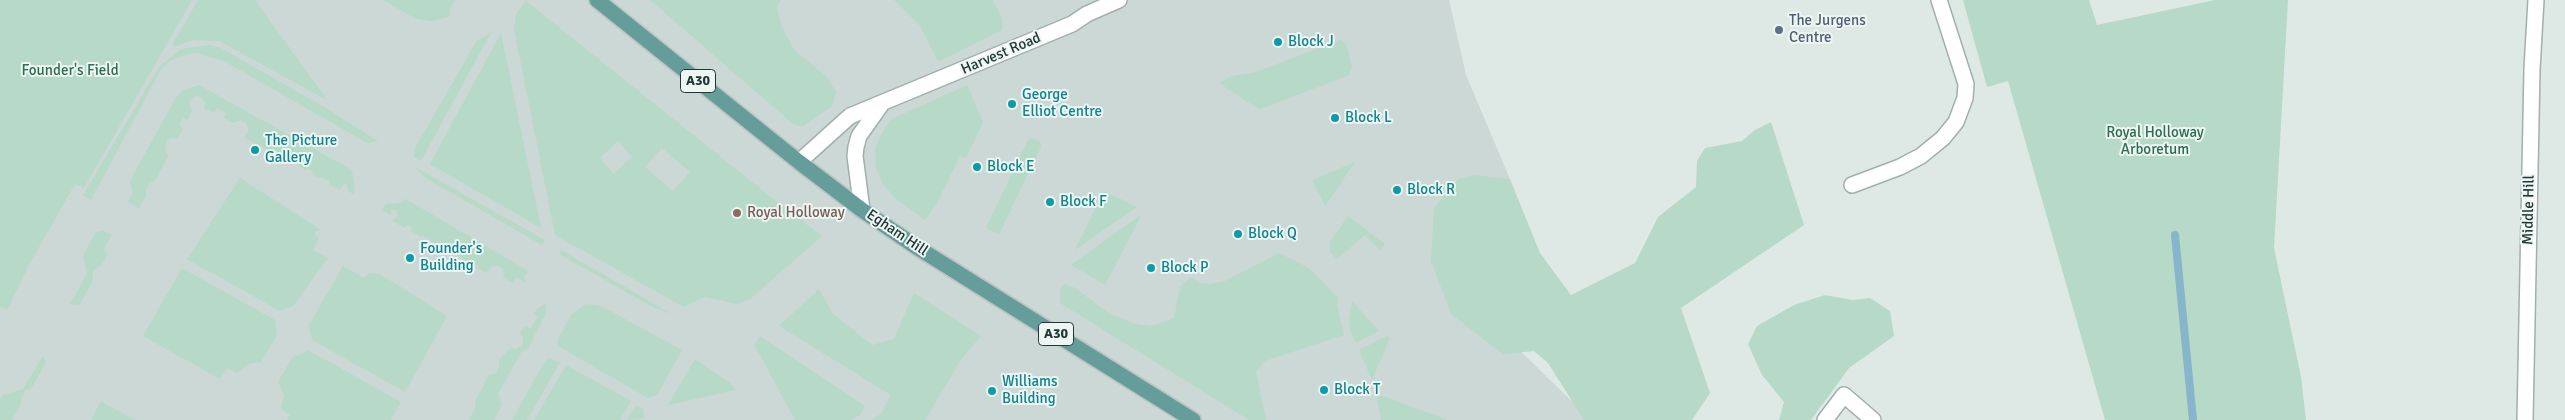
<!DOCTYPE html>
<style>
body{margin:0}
canvas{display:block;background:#dee9e6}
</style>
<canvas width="2565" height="420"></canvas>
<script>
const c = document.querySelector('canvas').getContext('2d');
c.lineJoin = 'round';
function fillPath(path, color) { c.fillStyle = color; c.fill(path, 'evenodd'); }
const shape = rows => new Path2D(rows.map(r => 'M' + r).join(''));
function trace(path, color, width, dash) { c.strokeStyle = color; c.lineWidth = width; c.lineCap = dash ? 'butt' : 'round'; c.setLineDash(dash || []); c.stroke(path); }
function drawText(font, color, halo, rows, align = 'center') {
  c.font = font + ' Signika,sans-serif'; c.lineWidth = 4; c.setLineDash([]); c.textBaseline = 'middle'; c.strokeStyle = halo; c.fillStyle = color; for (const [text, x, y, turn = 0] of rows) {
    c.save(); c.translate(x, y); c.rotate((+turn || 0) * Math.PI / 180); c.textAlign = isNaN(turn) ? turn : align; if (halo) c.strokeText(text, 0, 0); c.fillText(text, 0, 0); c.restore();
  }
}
const built = shape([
 [0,0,1449,0,1466,75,1510,179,1437,247,1468,300,1591,420,0,420]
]);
const green = shape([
 [0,0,192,0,84,188,75,184,30,263,7,310,0,306],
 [198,0,255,0,327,100,219,41,193,40,174,47,173,44],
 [383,0,455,0,450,8,449,17,432,21,416,19],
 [650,0,781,0,777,7,781,25,794,50,826,76,836,92,832,106,802,127,792,123],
 [894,0,993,0,1002,19,1002,30,938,62,920,26],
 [1963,0,2089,0,2097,25,2215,0,2288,0,2274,248,2301,377,2306,420,2105,420,2008,81,1987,87],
 [526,1,787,210,822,236,750,299,736,304,705,297,684,307,555,235,514,29,516,14],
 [618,141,632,157,614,174,600,158],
 [662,148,690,172,673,191,645,167],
 [491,32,421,161,414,157,415,148,476,42],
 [501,33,541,228,430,164],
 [1341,40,1347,46,1352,67,1349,75,1272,105,1259,109,1226,88,1220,82,1233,76,1253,73],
 [210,45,221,48,326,108,378,141,367,143,224,61,196,53,189,54,171,60,160,71,91,200,83,195,160,66,181,49],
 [199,85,352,170,355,192,353,194,348,191,347,184,344,183,340,190,329,184,330,181,312,175,313,172,308,168,306,171,291,159,289,161,279,155,280,153,275,150,273,152,244,138,249,130,246,123,241,120,233,123,224,118,226,113,217,108,214,112,204,108,205,101,197,96,190,100,189,105,192,111,188,120,183,118,179,126,183,128,177,139,171,138,167,141,165,149,168,156,155,181,150,183,146,190,146,196,139,208,128,202,133,194,130,181,175,99,182,91],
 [967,85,983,122,966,158,960,156,936,205,925,220,896,199,883,184,876,168,875,149,881,134,892,119],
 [1771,122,1804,225,1681,308,1710,393,1692,420,1584,420,1548,363,1534,351,1503,354,1451,314,1431,261,1434,208,1459,179,1473,175,1510,179,1540,253,1571,295,1635,263,1658,217,1696,187,1697,161,1705,148,1742,141,1755,130],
 [1032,138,1040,142,1041,147,999,234,986,228,1028,140],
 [1355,162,1325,206,1312,180],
 [415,167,545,240,542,245,424,177],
 [240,178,321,230,315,232,315,236,319,238,313,250,328,258,293,306,280,311,187,259],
 [1104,191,1137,207,1075,250],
 [406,199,528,271,524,277,526,283,516,277,513,283,504,278,503,269,498,266,493,266,486,273,478,269,479,266,462,259,463,257,444,250,445,247,440,244,438,246,423,235,422,237,411,231,413,229,407,225,405,228,392,221,398,215,397,210,392,210,390,215,381,210,386,204,398,203],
 [1142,214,1105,285,1071,265],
 [1348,216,1385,244,1380,250,1365,235,1337,259,1330,252,1330,242],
 [102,231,112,234,103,251,108,254,102,264,93,271,93,281,79,305,70,304,87,274,83,255,96,232],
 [561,250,675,316,676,316,651,306,559,254],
 [1279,253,1309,268,1338,298,1337,306,1344,335,1265,361,1256,372,1266,420,1249,420,1060,303,1060,289,1064,284,1075,288,1110,314,1136,324,1152,326,1174,318,1180,287,1191,277,1200,283,1211,284,1225,281],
 [343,266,364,278,370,273,380,274,447,316,405,392,312,340,309,325],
 [182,268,275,320,277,335,261,362,248,364,237,373,227,368,220,379,143,336],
 [819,289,833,314,872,345,894,339,914,293,981,336,962,358,925,420,871,420,881,414,891,395,779,326],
 [1825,295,1852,300,1870,298,1890,311,1894,336,1849,368,1811,420,1779,420,1784,402,1762,375,1748,344,1757,326,1794,305],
 [1352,301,1379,331,1356,343,1350,331,1349,319],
 [546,303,546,313,528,349,522,351,498,394,502,405,494,420,469,420,475,409,475,402,489,375,496,373,499,366,499,359,511,348,516,349,523,345,523,339,520,333,525,326,531,328,538,316,534,314,538,308],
 [586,304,601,306,682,350,657,395,648,398,558,346,558,339,571,315],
 [760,336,865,406,860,415,851,420,795,420,754,344],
 [1387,336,1390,338,1372,380,1359,350],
 [308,350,401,402,391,420,287,420,290,415,281,409,284,395,278,382,293,356,302,354],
 [43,356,46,362,31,389,25,391,21,399,20,406,12,420,0,420,0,399,3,395,23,389],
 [549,358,560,362,527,420,512,420,545,361],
 [695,359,730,383,735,390,668,405],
 [566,365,631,401,620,420,534,420],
 [1380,396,1383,396,1448,420,1381,420,1377,398],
 [101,401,134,420,91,420],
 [636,405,643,409,644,419,627,420]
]);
const stream = shape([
 [2175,235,2193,420]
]);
const minor = shape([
 [799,162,850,116,1072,24,1087,14,1119,0],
 [1852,185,1900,167,1921,156,1943,138,1956,122,1965,98,1966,84,1939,0],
 [862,210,855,156,856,147,859,136,881,105],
 [1825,420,1844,395,1873,420],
 [2525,420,2532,69,2536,0]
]);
const major = shape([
 [597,0,799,162,862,210,918,248,1193,420]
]);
const markers = [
 [1779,30,5,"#5c6f8a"],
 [1278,42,5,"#0f9aa8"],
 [1012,104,5,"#0f9aa8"],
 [1335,118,5,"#0f9aa8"],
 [255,150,5,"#0f9aa8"],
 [977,167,5,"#0f9aa8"],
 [1397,190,5,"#0f9aa8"],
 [1050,202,5,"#0f9aa8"],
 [737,213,5,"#8d6e63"],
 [1238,234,5,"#0f9aa8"],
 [410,258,5,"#0f9aa8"],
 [1151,268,5,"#0f9aa8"],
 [1324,390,5,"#0f9aa8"],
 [992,391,5,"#0f9aa8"]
];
const shields = [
 [698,81,35],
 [1056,334,35]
];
const shieldNames = [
 ["A30",698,81],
 ["A30",1056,334]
];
const serviceNames = [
 ["The Jurgens",1789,21],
 ["Centre",1789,38]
];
const cultureNames = [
 ["Block J",1288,42],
 ["George",1022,95],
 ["Elliot Centre",1022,112],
 ["Block L",1345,118],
 ["The Picture",265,141],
 ["Gallery",265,158],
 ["Block E",987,167],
 ["Block R",1407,190],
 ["Block F",1060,202],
 ["Block Q",1248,234],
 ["Founder's",420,249],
 ["Building",420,266],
 ["Block P",1161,268],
 ["Williams",1002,382],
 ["Building",1002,399],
 ["Block T",1334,390]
];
const streetNames = [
 ["Harvest Road",1001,54,-23],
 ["Middle Hill",2529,210,-89],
 ["Egham Hill",897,233,34]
];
const parkNames = [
 ["Founder's Field",70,71],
 ["Royal Holloway",2155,133],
 ["Arboretum",2155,150]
];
const educationNames = [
 ["Royal Holloway",747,213]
];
fillPath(built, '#ccd8d5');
fillPath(green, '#b7d9c7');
trace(stream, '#87b5cc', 8);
trace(minor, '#a1b0ad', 18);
trace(major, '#bcc3c2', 18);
trace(minor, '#fff', 15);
trace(major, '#649d99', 15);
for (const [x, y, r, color] of markers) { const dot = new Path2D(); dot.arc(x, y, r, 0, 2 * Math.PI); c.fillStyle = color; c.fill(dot); trace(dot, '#eef6f3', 2); }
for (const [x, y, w] of shields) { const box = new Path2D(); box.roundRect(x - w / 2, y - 11.5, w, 23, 4); c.fillStyle = '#eef6f3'; c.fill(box); trace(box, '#203735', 1); }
drawText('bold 14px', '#203735', null, shieldNames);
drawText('15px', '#4e5e75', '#eef6f3', serviceNames, 'left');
drawText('15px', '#0d838f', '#eef6f3', cultureNames, 'left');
drawText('15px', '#203735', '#eef6f3', streetNames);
drawText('15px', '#2c6c51', '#eef6f3', parkNames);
drawText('15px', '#785e54', '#eef6f3', educationNames, 'left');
</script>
